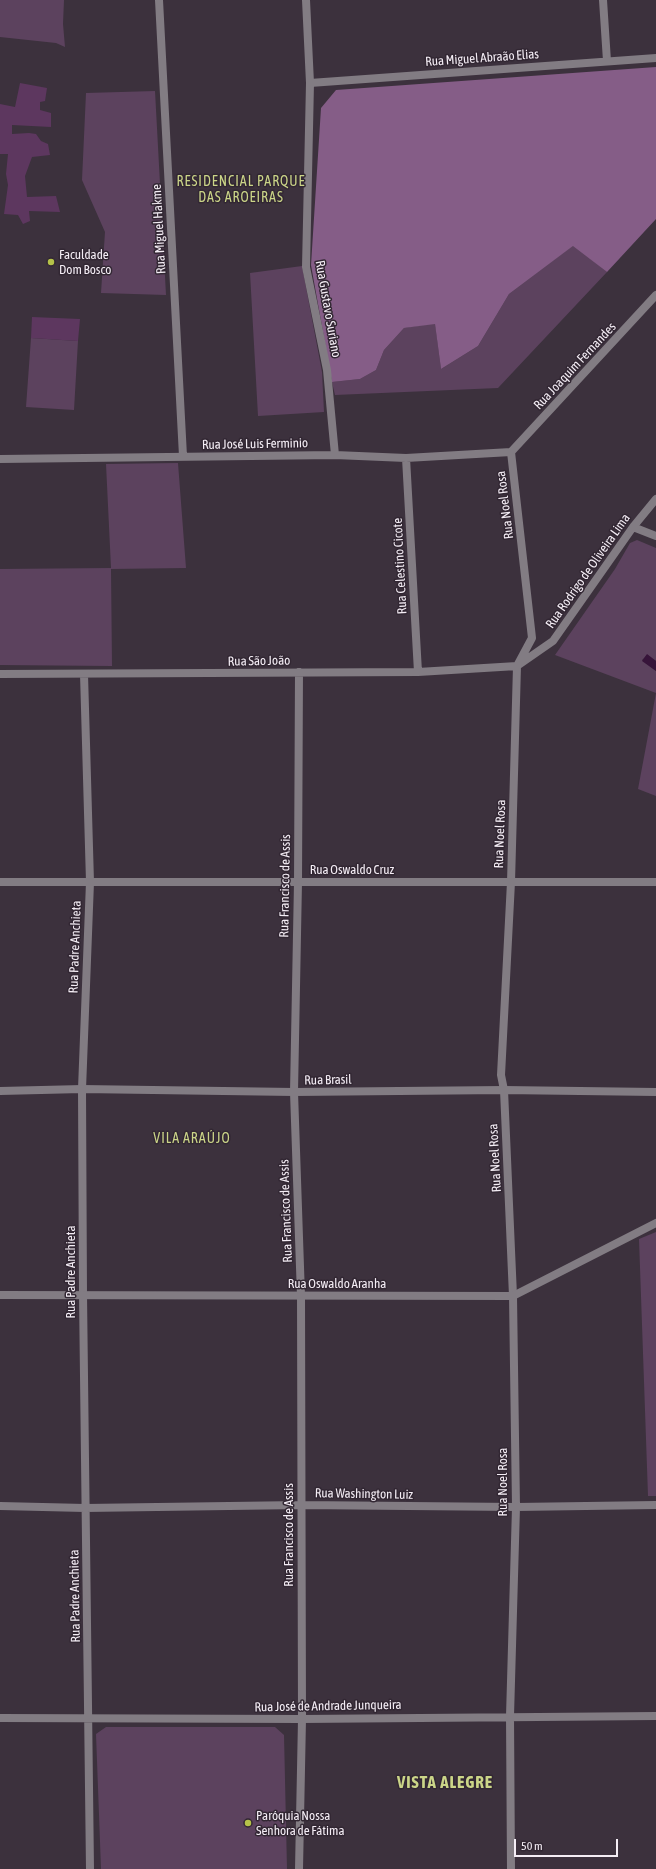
<!DOCTYPE html>
<meta charset="utf-8">
<style>
body{margin:0}
#map{position:relative;width:656px;height:1869px;overflow:hidden;background:#3c313d;font-family:"Asap Condensed",sans-serif}
canvas{display:block}
.scale{position:absolute;left:514px;top:1839px;width:104px;height:18px;box-sizing:border-box;border:2px solid #f4edf5;border-top:0;padding-left:5px;font-size:12px;line-height:14px;white-space:nowrap;color:#f4edf5;-webkit-text-stroke:3px #322733;paint-order:stroke}
</style>
<div id="map">
<canvas width="656" height="1869"></canvas>
<div class="scale">50 m</div>
</div>
<script>
const c = document.querySelector('canvas').getContext('2d');
c.lineJoin = 'round';
function fillPath(path, color) { c.fillStyle = color; c.fill(path, 'evenodd'); }
const shape = rows => new Path2D(rows.map(r => 'M' + r).join(''));
function trace(path, color, width, dash) { c.strokeStyle = color; c.lineWidth = width; c.lineCap = dash ? 'butt' : 'round'; c.setLineDash(dash || []); c.stroke(path); }
function drawText(font, color, halo, rows, align = 'center') {
  c.font = font + ' "Asap Condensed",sans-serif'; c.lineWidth = 3; c.setLineDash([]); c.textBaseline = 'middle'; c.strokeStyle = halo; c.fillStyle = color; for (const [text, x, y, turn = 0] of rows) {
    c.save(); c.translate(x, y); c.rotate((+turn || 0) * Math.PI / 180); c.textAlign = isNaN(turn) ? turn : align; if (halo) c.strokeText(text, 0, 0); c.fillText(text, 0, 0); c.restore();
  }
}
const green = shape([
 [0,0,64,0,63,24,65,47,56,43,0,37],
 [155,91,166,295,101,293,105,232,82,180,86,93],
 [574,245,607,272,498,388,335,395,332,382,360,379,376,370,384,350,404,328,435,323,441,369,478,346,509,294],
 [302,266,322,372,324,412,258,416,250,273],
 [31,338,78,341,74,410,26,407],
 [178,463,186,568,111,569,112,666,0,665,0,569,111,568,106,464],
 [637,540,656,548,656,661,647,655,642,660,656,671,656,796,638,789,656,693,555,655,615,569,630,543],
 [656,1232,656,1496,648,1496,639,1239],
 [106,1727,275,1727,284,1735,287,1869,101,1869,96,1734]
]);
const forest = shape([
 [656,67,656,219,607,272,573,246,509,294,478,346,441,369,435,324,404,328,384,350,376,370,360,379,332,382,311,265,321,108,336,90]
]);
const water = shape([
 [647,654,656,661,656,671,642,661]
]);
const building = shape([
 [20,83,47,88,45,101,40,102,40,110,51,113,51,127,12,125,12,134,29,133,36,134,41,141,48,144,50,155,32,157,25,176,27,197,56,196,60,212,29,211,30,221,23,224,18,215,4,214,8,185,6,174,8,154,0,154,0,104,15,107],
 [32,317,80,319,78,341,31,338]
]);
const minor = shape([
 [159,0,183,456],
 [306,0,310,83,306,267,327,370,335,455],
 [603,0,607,61],
 [310,83,656,58],
 [511,452,532,638,517,666,511,882,501,1075,504,1090,513,1296,516,1507,510,1716,511,1869],
 [511,452,656,295],
 [406,458,418,672],
 [0,459,335,455,406,458,511,452],
 [633,527,656,536],
 [299,672,298,882,294,1092,301,1296,302,1719,299,1869],
 [0,674,418,672,517,666,553,641,633,527,656,499],
 [84,674,90,882,82,1089,83,1294,90,1869],
 [0,882,656,882],
 [0,1506,85,1508,301,1505,516,1507,656,1505],
 [0,1718,302,1719,656,1716]
]);
const tertiary = shape([
 [0,1091,82,1089,294,1092,504,1090,656,1092],
 [0,1295,513,1296,656,1223]
]);
const markers = [
 [51,262,4,"#b5c249"],
 [248,1823,4,"#b5c249"]
];
const streetNames = [
 ["Rua Miguel Abraão Elias",482,58,-4],
 ["Rua Miguel Hakme",159,229,-93],
 ["Rua Gustavo Suriano",328,309,80],
 ["Rua Joaquim Fernandes",575,366,-47],
 ["Rua José Luis Ferminio",255,444,-1],
 ["Rua Noel Rosa",505,505,-97],
 ["Rua Celestino Cicote",400,566,-93],
 ["Rua Rodrigo de Oliveira Lima",588,571,-55],
 ["Rua São João",259,661,-1],
 ["Rua Noel Rosa",500,834,-88],
 ["Rua Oswaldo Cruz",352,870],
 ["Rua Francisco de Assis",285,886,-89],
 ["Rua Padre Anchieta",75,947,-88],
 ["Rua Brasil",328,1080,-1],
 ["Rua Noel Rosa",495,1158,-93],
 ["Rua Francisco de Assis",286,1211,-92],
 ["Rua Padre Anchieta",71,1272,-90],
 ["Rua Oswaldo Aranha",337,1284],
 ["Rua Noel Rosa",503,1482,-90],
 ["Rua Washington Luiz",364,1494,1],
 ["Rua Francisco de Assis",289,1535,-90],
 ["Rua Padre Anchieta",75,1596,-91],
 ["Rua José de Andrade Junqueira",328,1706,-1]
];
const poiNames = [
 ["Faculdade",59,255],
 ["Dom Bosco",59,270],
 ["Paróquia Nossa",256,1816],
 ["Senhora de Fátima",256,1831]
];
const neighbourhoodNames = [
 ["RESIDENCIAL PARQUE",241,182],
 ["DAS AROEIRAS",241,198],
 ["VILA ARAÚJO",192,1139]
];
const districtNames = [
 ["VISTA ALEGRE",445,1783]
];
fillPath(green, '#5c425e');
fillPath(forest, '#855d87');
fillPath(water, '#37143a');
fillPath(building, '#5d375f');
trace(minor, '#827c83', 8);
trace(tertiary, '#827c83', 8);
for (const [x, y, r, color] of markers) { const dot = new Path2D(); dot.arc(x, y, r, 0, 2 * Math.PI); c.fillStyle = color; c.fill(dot); trace(dot, '#322733', 1.5); }
drawText('13px', '#f4edf5', '#322733', streetNames);
drawText('13px', '#f4edf5', '#322733', poiNames, 'left');
c.letterSpacing = '1px';
drawText('14px', '#cbd588', '#322733', neighbourhoodNames);
c.letterSpacing = '0px';
c.letterSpacing = '1px';
drawText('bold 17px', '#cbd588', '#322733', districtNames);
c.letterSpacing = '0px';
</script>
